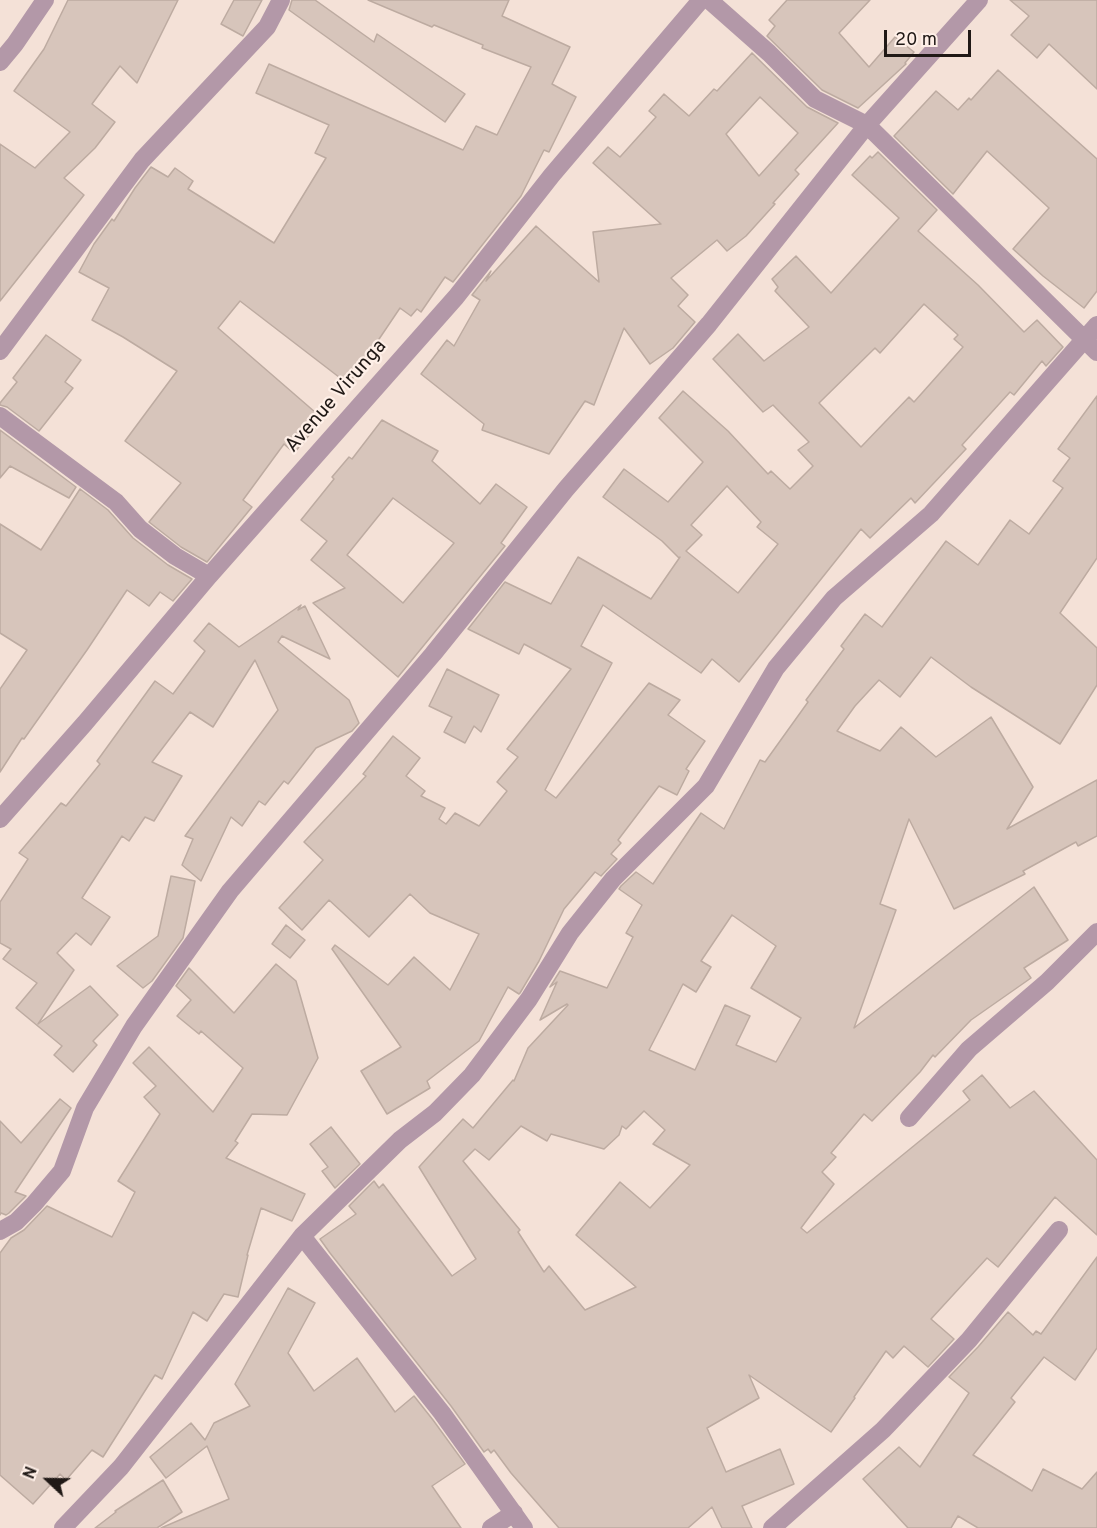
<!DOCTYPE html>
<style>
body{margin:0}
#map{position:relative;width:1097px;height:1528px;overflow:hidden;background:#f4e1d7;font-family:Overpass,sans-serif}
canvas{display:block}
.north{position:absolute;left:18px;top:1450px;width:60px;height:60px;-webkit-text-stroke:4px #feefe7;paint-order:stroke;rotate:292deg;font-size:16px;font-weight:700;line-height:24px;text-align:center;color:#201916}
.north::after{content:'';display:block;margin:auto;width:21px;height:27px;background:#201916;clip-path:polygon(50% 0,100% 100%,50% 72%,0 100%)}
.scale{position:absolute;left:884px;top:30px;width:87px;height:27px;box-sizing:border-box;border:3px solid #201916;border-top:0;padding-left:8px;font-size:18px;line-height:21px;white-space:nowrap;color:#201916;-webkit-text-stroke:4px #feefe7;paint-order:stroke}
</style>
<div id="map">
<canvas width="1097" height="1528"></canvas>
<div class="north">N</div>
<div class="scale">20 m</div>
</div>
<script>
const c = document.querySelector('canvas').getContext('2d');
c.lineJoin = 'round';
function fillPath(path, color) { c.fillStyle = color; c.fill(path, 'evenodd'); }
const shape = rows => new Path2D(rows.map(r => 'M' + r).join(''));
function trace(path, color, width, dash) { c.strokeStyle = color; c.lineWidth = width; c.lineCap = dash ? 'butt' : 'round'; c.setLineDash(dash || []); c.stroke(path); }
function drawText(font, color, halo, rows, align = 'center') {
  c.font = font + ' Overpass,sans-serif'; c.lineWidth = 4.5; c.setLineDash([]); c.textBaseline = 'middle'; c.strokeStyle = halo; c.fillStyle = color; for (const [text, x, y, turn = 0] of rows) {
    c.save(); c.translate(x, y); c.rotate((+turn || 0) * Math.PI / 180); c.textAlign = isNaN(turn) ? turn : align; if (halo) c.strokeText(text, 0, 0); c.fillText(text, 0, 0); c.restore();
  }
}
const building = shape([
 [68,0,178,0,137,83,120,66,92,104,115,122,95,148,64,178,84,195,0,301,0,144,35,168,70,132,14,91,44,49,68,0],
 [234,0,262,0,243,36,221,24,234,0],
 [292,0,315,0,374,42,377,34,465,94,445,122,289,10,292,0],
 [368,0,509,0,502,16,570,47,552,84,576,97,549,152,544,150,521,196,453,282,445,277,421,312,417,309,411,316,400,308,373,348,375,350,348,384,240,301,218,328,323,419,294,453,284,444,243,500,252,507,207,562,181,547,149,522,181,483,125,441,177,371,123,337,92,320,109,288,79,272,94,244,112,219,114,221,135,188,151,167,168,177,175,168,193,181,188,189,274,243,326,158,315,153,329,125,256,93,269,64,463,150,476,126,497,135,531,67,482,48,483,45,434,25,432,27,368,0],
 [787,0,870,0,839,33,869,67,895,37,914,52,905,63,906,64,858,108,822,90,767,36,775,26,769,20,787,0],
 [1010,0,1097,0,1097,89,1049,44,1037,58,1011,35,1029,16,1010,0],
 [752,53,807,107,838,123,795,170,799,174,773,203,775,204,746,236,727,251,717,240,671,278,688,295,678,306,695,322,673,348,650,364,624,328,594,405,585,401,549,454,482,430,484,424,421,374,447,340,454,346,480,300,472,295,491,271,486,281,536,226,599,282,593,232,661,224,593,163,608,147,620,157,656,117,649,111,664,94,689,116,714,89,717,91,752,53],
 [760,97,798,133,759,176,726,134,760,97],
 [998,70,1097,159,1097,291,1084,308,1043,276,1013,249,1049,208,987,151,953,194,894,136,936,91,958,110,969,98,971,100,998,70],
 [878,152,937,210,918,231,978,285,1024,332,1037,320,1063,347,1046,366,1042,361,1014,395,1010,392,962,445,966,449,915,503,911,498,870,538,861,529,739,682,712,659,701,673,603,605,581,646,612,663,545,790,556,798,649,683,680,700,668,715,705,741,686,769,689,771,677,795,659,786,618,840,621,843,611,854,617,859,601,876,595,872,564,909,539,961,520,993,519,994,508,987,479,1041,427,1081,430,1088,387,1114,361,1071,401,1047,332,949,335,945,388,985,414,957,450,990,479,934,430,913,410,894,369,937,329,900,302,930,279,908,323,860,304,842,366,776,363,774,393,736,420,758,406,776,425,791,421,796,445,808,439,819,446,824,455,813,479,826,507,791,497,782,518,757,507,749,571,669,524,644,519,654,468,629,505,582,551,604,578,557,651,599,680,557,679,558,662,541,603,497,624,469,668,502,703,462,659,418,683,391,728,431,768,474,771,471,790,489,813,466,798,450,809,442,773,405,763,412,713,359,738,334,764,361,809,327,775,291,778,287,772,279,796,256,831,293,899,218,852,175,870,156,872,158,878,152],
 [924,304,958,335,954,339,963,347,914,402,909,397,861,447,819,403,875,348,880,353,924,304],
 [727,486,761,522,757,527,778,544,738,593,686,551,702,535,691,525,727,486],
 [46,335,81,360,65,382,73,388,39,431,7,407,0,405,0,403,17,382,13,378,46,335],
 [1097,396,1097,558,1060,613,1097,648,1097,685,1060,744,971,687,931,657,900,697,879,680,855,706,837,731,880,751,901,727,936,757,991,717,1033,787,1007,829,1097,780,1097,836,1078,846,1076,842,1023,871,1025,874,954,909,909,819,880,904,896,910,854,1028,1034,887,1068,940,1024,968,1031,978,971,1020,935,1057,933,1055,920,1072,872,1121,864,1114,831,1153,836,1157,822,1172,834,1184,801,1228,807,1233,970,1100,963,1091,982,1075,1010,1108,1034,1091,1097,1160,1097,1235,1055,1197,998,1267,987,1258,931,1319,954,1339,928,1367,904,1346,893,1358,886,1351,854,1397,855,1398,831,1432,749,1375,759,1398,707,1428,726,1472,780,1449,794,1484,742,1506,752,1528,722,1528,712,1507,688,1528,559,1528,511,1473,494,1450,491,1453,488,1449,484,1452,451,1406,330,1253,320,1239,356,1214,349,1206,374,1181,379,1188,383,1184,452,1276,476,1259,419,1167,463,1119,473,1128,513,1080,514,1081,528,1048,568,1005,567,1004,540,1020,557,982,550,987,560,971,607,988,633,937,626,933,642,905,619,889,621,886,636,872,653,884,701,813,724,829,760,760,765,762,808,702,806,700,844,649,841,646,865,614,882,627,946,541,978,565,1010,520,1029,534,1063,488,1053,481,1070,458,1058,449,1097,396],
 [732,915,776,946,751,988,801,1018,776,1062,736,1045,750,1016,725,1005,695,1070,649,1050,683,984,696,992,711,967,701,961,732,915],
 [644,1111,665,1130,653,1144,690,1165,650,1208,620,1182,576,1235,636,1287,585,1310,549,1266,544,1272,518,1232,520,1230,463,1161,475,1149,489,1160,521,1126,547,1141,551,1134,604,1149,619,1135,622,1126,626,1129,644,1111],
 [382,420,438,451,432,461,480,504,496,484,527,507,501,543,505,546,398,677,313,603,345,588,311,560,327,541,301,520,334,479,332,477,349,457,352,459,382,420],
 [393,498,454,543,403,603,347,555,393,498],
 [0,430,76,487,69,498,10,466,0,478,0,430],
 [80,489,108,510,133,538,168,565,192,579,173,601,160,592,149,606,127,590,87,650,24,739,22,738,0,772,0,689,27,650,0,633,0,524,41,550,80,489],
 [301,605,298,610,305,606,330,659,282,636,278,642,349,700,359,723,352,731,316,748,288,784,284,781,265,805,259,801,242,826,231,817,201,881,182,865,193,839,185,836,278,710,255,660,213,727,190,712,152,762,182,776,154,821,145,817,129,841,122,836,82,898,110,917,91,945,76,933,57,953,74,970,38,1024,90,986,118,1015,93,1041,97,1045,73,1072,54,1055,62,1046,16,1008,37,983,3,959,11,949,0,943,0,902,28,859,19,853,61,803,66,806,100,764,97,761,155,681,173,694,205,651,194,641,209,623,239,647,301,605],
 [447,669,499,695,481,732,474,726,465,743,444,732,452,717,429,706,447,669],
 [171,876,195,881,183,938,152,981,143,988,117,966,158,936,171,876],
 [286,925,305,940,290,958,272,944,286,925],
 [276,964,296,981,318,1058,287,1115,252,1114,235,1141,238,1143,226,1158,305,1194,292,1221,261,1208,247,1255,248,1255,238,1297,224,1294,207,1321,193,1312,162,1379,155,1375,103,1457,92,1450,66,1480,60,1474,33,1504,0,1475,0,1253,11,1238,24,1230,47,1206,112,1237,135,1192,118,1181,160,1114,144,1097,156,1086,133,1063,149,1047,213,1112,243,1068,201,1031,199,1034,177,1016,191,1000,176,986,189,968,234,1013,276,964],
 [60,1099,71,1108,15,1192,26,1196,9,1213,6,1215,1,1213,0,1215,0,1121,21,1143,60,1099],
 [331,1127,360,1164,335,1188,322,1171,328,1167,310,1144,331,1127],
 [1097,1257,1097,1348,1075,1380,1044,1357,1011,1398,1015,1402,973,1455,1032,1491,1043,1469,1082,1489,1097,1472,1097,1528,978,1528,958,1516,951,1528,908,1528,863,1479,899,1447,920,1467,969,1393,949,1377,978,1347,1008,1312,1033,1335,1036,1331,1041,1334,1097,1257],
 [288,1288,315,1303,288,1353,314,1391,357,1358,395,1412,414,1396,433,1420,465,1464,432,1486,461,1528,161,1528,229,1499,207,1446,166,1478,150,1457,191,1423,205,1440,214,1423,250,1406,235,1384,288,1288],
 [163,1480,182,1512,157,1528,95,1528,116,1512,115,1511,163,1480]
]);
const minor = shape([
 [709,0,769,53,815,99,867,125,1097,352],
 [0,62,15,44,45,0],
 [0,351,142,160,267,27,281,0],
 [0,416,116,502,140,529,175,556,209,576],
 [0,819,85,723,209,576,456,297,552,175,701,0],
 [909,1118,969,1049,1047,982,1097,932],
 [0,1231,16,1222,34,1204,62,1171,85,1108,134,1026,230,891,433,654,566,489,709,324,867,125,979,0],
 [302,1236,442,1413,524,1528],
 [63,1528,121,1467,302,1236,400,1140,435,1113,472,1075,529,999,570,933,613,879,706,786,776,668,834,598,931,514,1097,325],
 [491,1528,514,1513],
 [772,1528,883,1430,969,1340,1059,1230]
]);
const streetNames = [
 ["Avenue Virunga",337,397,-49]
];
fillPath(building, '#d7c5bb');
trace(building, '#bdaba1', 1.5);
trace(minor, '#b398a8', 18);
drawText('20px', '#201916', '#feefe7', streetNames);
</script>
